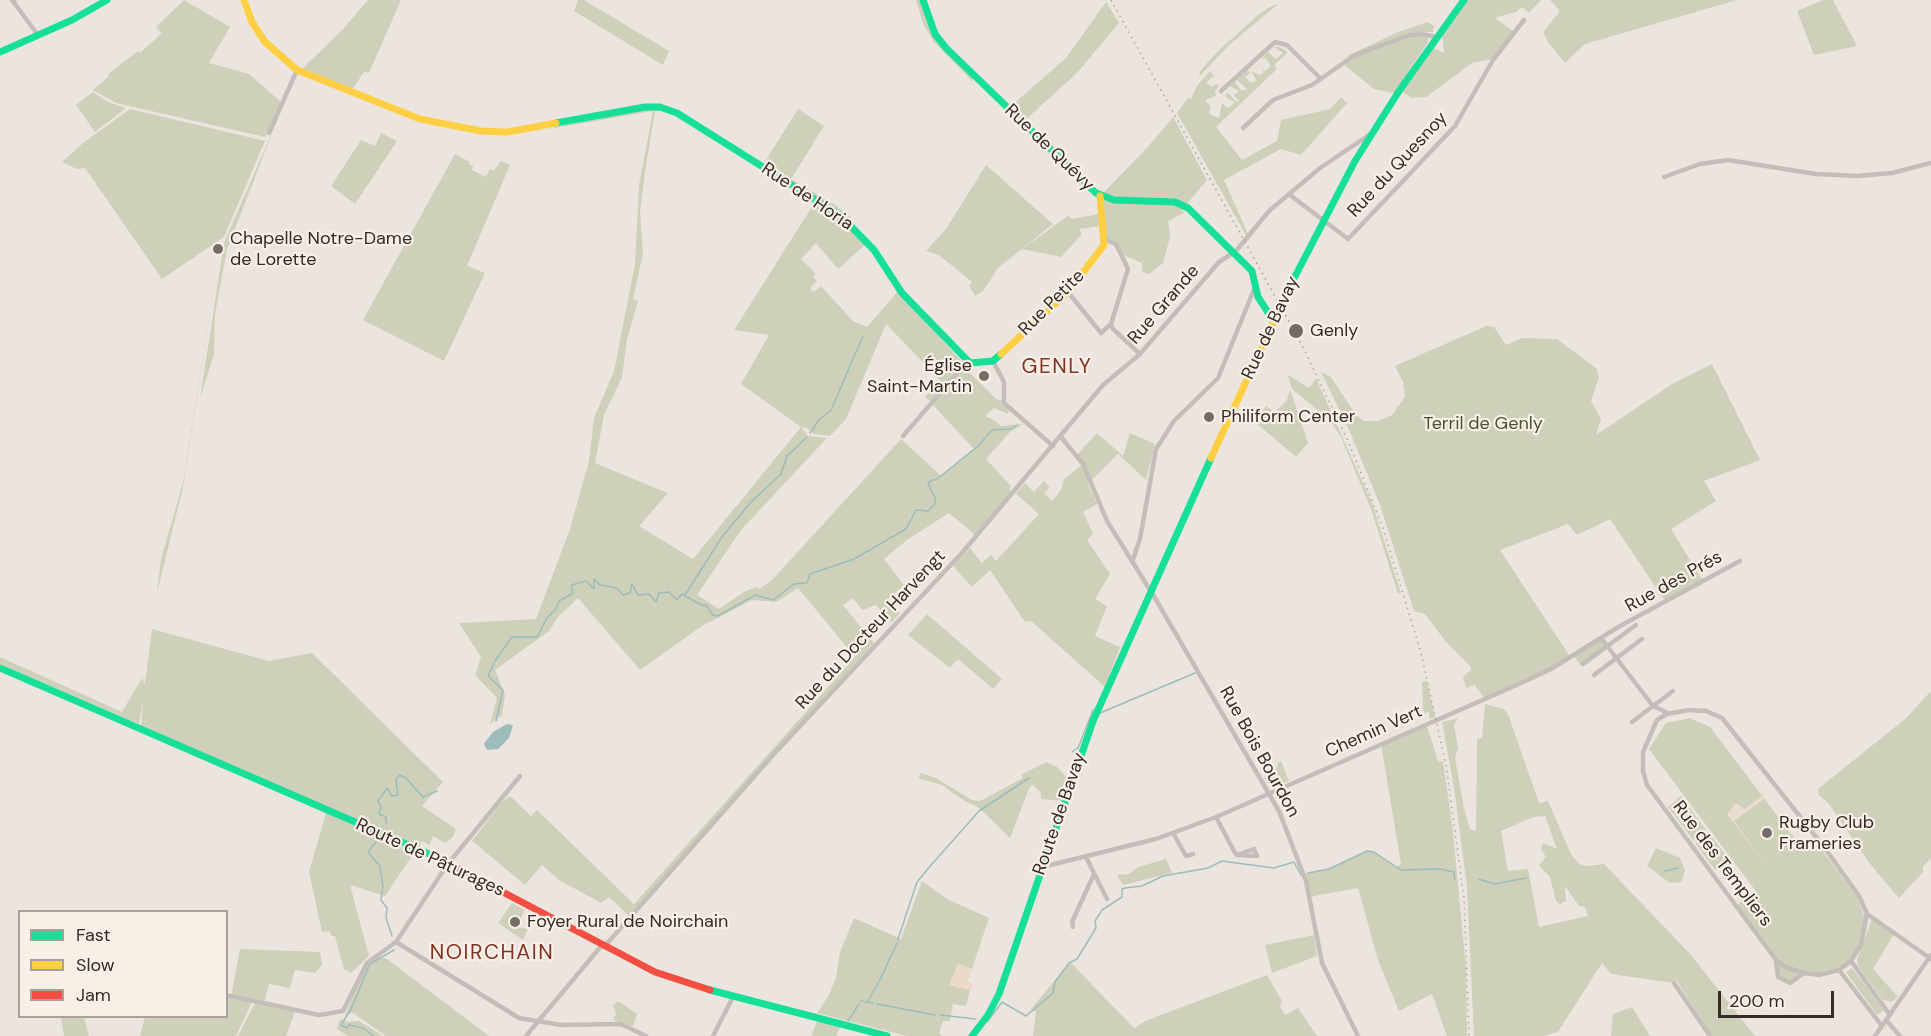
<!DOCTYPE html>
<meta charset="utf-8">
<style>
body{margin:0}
#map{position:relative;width:1931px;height:1036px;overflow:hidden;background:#ece5df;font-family:"DM Sans",sans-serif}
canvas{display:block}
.legend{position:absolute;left:18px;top:910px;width:210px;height:108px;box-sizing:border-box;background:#f8efe6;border:2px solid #aaa09a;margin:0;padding:8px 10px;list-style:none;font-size:18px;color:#352a27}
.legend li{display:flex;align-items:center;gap:12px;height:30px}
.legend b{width:30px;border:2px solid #aaa09a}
.scale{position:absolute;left:1718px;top:991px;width:116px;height:27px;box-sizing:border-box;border:3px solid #352a27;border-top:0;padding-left:8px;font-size:18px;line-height:21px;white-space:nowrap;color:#352a27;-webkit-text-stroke:4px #f8efe6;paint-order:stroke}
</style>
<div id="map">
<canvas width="1931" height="1036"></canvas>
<ul class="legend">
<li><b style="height:8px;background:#16e098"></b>Fast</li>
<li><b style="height:8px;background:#ffcf43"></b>Slow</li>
<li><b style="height:8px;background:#f24e42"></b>Jam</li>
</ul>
<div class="scale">200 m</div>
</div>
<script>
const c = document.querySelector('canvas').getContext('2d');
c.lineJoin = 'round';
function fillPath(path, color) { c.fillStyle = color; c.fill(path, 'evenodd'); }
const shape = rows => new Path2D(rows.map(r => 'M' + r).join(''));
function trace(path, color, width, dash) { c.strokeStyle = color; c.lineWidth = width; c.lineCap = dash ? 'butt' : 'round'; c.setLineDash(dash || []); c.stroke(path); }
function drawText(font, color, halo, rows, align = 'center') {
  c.font = font + ' "DM Sans",sans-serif'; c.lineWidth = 4.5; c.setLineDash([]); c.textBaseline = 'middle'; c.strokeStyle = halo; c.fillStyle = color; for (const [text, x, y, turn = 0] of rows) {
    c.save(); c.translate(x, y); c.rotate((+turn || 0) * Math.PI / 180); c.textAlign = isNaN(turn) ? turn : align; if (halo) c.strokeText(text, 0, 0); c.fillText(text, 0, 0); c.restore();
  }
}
const green = shape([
 [184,0,230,27,209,63,249,74,281,102,265,137,116,103,93,90,109,76,108,74,138,51,140,53,162,33,156,27],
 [368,0,401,0,369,73,364,72,351,91,301,70,343,29],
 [578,0,584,0,669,51,663,65,574,11],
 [916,0,921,0,930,29,973,78,972,81,934,42,924,26],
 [1468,0,1541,0,1529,13,1522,7,1516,12,1497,17,1496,19,1513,31,1492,59,1472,63,1426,97,1412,98,1401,91,1431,47,1444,53,1442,32],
 [1550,0,1737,0,1585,44,1565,63,1548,42,1543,32,1560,11],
 [1823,0,1833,0,1857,46,1814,55,1797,11],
 [1106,2,1119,23,1077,73,1024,121,1011,106,1066,58],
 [1275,4,1277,5,1228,46,1199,77,1200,71,1216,53,1259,14],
 [1428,22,1434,26,1433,32,1413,32,1341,59,1398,32],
 [1417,35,1428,38,1428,42,1394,93,1374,89,1343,64,1357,55],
 [1277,46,1288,52,1274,65,1277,69,1216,127,1242,160,1277,141,1281,120,1330,109,1341,97,1347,103,1301,155,1281,149,1224,180,1248,234,1247,237,1177,113,1188,98,1191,99,1197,86,1210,71,1216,78,1214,76,1206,82,1211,87,1217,84,1219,86,1215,91,1216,96,1205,100,1211,107,1209,114,1219,118,1222,103,1228,108,1235,102,1225,97,1227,92,1237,102,1239,101,1234,95,1239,91,1230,86,1235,82,1242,91,1247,89,1237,80,1248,70,1250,73,1245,77,1251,83,1257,81,1251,71,1260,75,1264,72,1259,64,1265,71,1271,66,1266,58,1261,59,1268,52,1276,59,1283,53,1274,47],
 [93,92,108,102,126,108,95,132,76,105],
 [651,108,663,111,655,111,645,172,640,212,643,253,633,299,638,301,627,339,622,377,604,415,595,463,668,493,639,526,693,559,801,427,741,384,769,335,734,330,815,202,838,217,866,244,838,269,816,243,801,259,816,274,813,277,817,281,810,288,814,292,821,286,853,321,867,327,898,291,963,363,930,401,925,397,940,380,886,324,846,419,830,436,813,434,807,428,801,427,808,436,827,438,741,530,697,595,719,609,744,592,756,587,759,589,772,580,901,439,941,476,974,449,932,404,965,368,996,399,1003,401,1009,411,1008,414,994,408,985,416,997,422,1000,426,1023,424,1010,432,986,459,1011,486,1009,490,1012,492,975,535,949,513,907,540,884,559,904,585,887,600,900,613,891,623,876,605,862,610,853,598,843,605,874,643,629,916,609,897,601,903,559,880,542,865,525,885,472,841,502,802,510,796,531,816,537,810,634,904,855,657,798,588,776,602,752,600,702,626,640,670,578,598,558,617,549,631,495,670,505,695,502,715,490,724,497,698,475,675,481,657,459,623,536,619,570,529,589,461,594,418,614,371,635,264,639,185,653,111,538,131],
 [130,109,265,141,224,237,162,279,85,168,77,169,62,162,83,143],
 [798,109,824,126,791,179,835,205,851,217,849,221,764,163],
 [1173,117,1207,180,1182,210,1184,213,1168,221,1170,237,1163,263,1149,274,1142,272,1142,263,1123,255,1116,244,1105,240,1100,196,1147,148],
 [277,121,227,249,215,314,214,354,200,399,224,243],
 [381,133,397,141,355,204,331,186,361,140,375,146],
 [455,154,470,162,469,164,473,166,472,170,486,177,490,169,494,170,501,161,510,165,467,266,485,273,444,361,363,320],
 [986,165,1053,224,998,268,983,291,975,296,969,286,972,282,939,255,926,251,946,229],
 [1100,214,1101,226,1079,229,1082,234,1061,257,1022,249,1069,215,1071,219],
 [219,254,183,487,157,593,161,559,183,483],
 [1486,326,1494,327,1506,345,1522,338,1557,339,1597,369,1599,377,1591,401,1601,419,1596,435,1672,384,1712,364,1760,460,1704,481,1716,501,1671,529,1703,581,1665,601,1610,519,1577,535,1568,524,1500,550,1571,658,1485,699,1475,685,1466,688,1463,677,1471,670,1470,666,1446,642,1425,614,1414,611,1380,505,1350,432,1321,372,1331,377,1356,415,1364,421,1378,421,1392,415,1405,397,1403,382,1395,366],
 [1288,375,1309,388,1316,378,1372,503,1401,593,1398,594,1371,509,1341,437,1330,420,1292,389],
 [1290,389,1308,443,1296,457,1255,422,1266,406,1275,412,1287,400],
 [1097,433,1123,456,1130,433,1155,444,1146,480,1118,454,1088,484,1097,504,1083,512,1093,534,1087,540,1110,574,1095,599,1107,606,1095,636,1120,647,1105,687,1031,621,1025,622,990,570,972,587,953,566,970,548,982,563,991,555,996,561,1039,514,1016,494,1025,483,1034,492,1044,481,1050,487,1044,493,1052,501,1061,490,1064,479,1083,464,1077,455],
 [927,614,1002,679,993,689,958,659,950,668,908,635],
 [152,629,269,661,312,653,443,782,422,806,456,829,453,837,445,843,433,836,429,845,422,841,418,849,141,730,143,701,139,724,0,664,0,657,122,712,142,678,145,684],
 [1601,638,1607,647,1581,666,1574,656],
 [1427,681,1435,717,1430,719,1429,712,1424,713,1423,707,1422,682],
 [1931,691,1931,858,1923,867,1923,872,1899,898,1870,864,1829,804,1819,795,1818,789,1905,719],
 [1485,704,1504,709,1508,714,1539,803,1548,801,1571,854,1579,864,1587,866,1604,864,1691,955,1755,1036,1712,1036,1676,980,1674,983,1611,974,1602,963,1558,1032,1543,1036,1474,1036,1467,887,1454,788,1442,722,1458,718,1454,725,1458,748,1455,758,1464,808,1470,829,1476,831,1477,739,1482,738],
 [1545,816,1557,849,1543,843,1541,849,1546,857,1539,865,1550,877,1556,901,1560,904,1566,901,1565,886,1579,906,1585,907,1588,916,1539,927,1528,869,1508,871,1501,831,1533,817],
 [1690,718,1710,727,1801,847,1813,838,1857,897,1866,921,1864,939,1848,965,1819,975,1804,974,1793,982,1778,977,1776,960,1736,906,1755,890,1649,749,1666,723],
 [1426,723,1438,761,1443,762,1453,831,1466,970,1467,1036,1447,1036,1432,994,1399,1011,1378,960,1358,888,1309,897,1303,874,1329,869,1367,851,1374,852,1396,867,1401,864,1381,744],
 [1281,761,1289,781,1271,788,1264,778,1275,773,1278,763],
 [1047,762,1057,767,1071,782,1064,801,1041,799,1041,793,1033,785,1030,786,1010,838,978,807,963,800,942,785,918,778,921,773,936,778,972,800,980,801,1023,778,1022,774],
 [1681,796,1706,830,1694,841,1668,807],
 [326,813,414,853,385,896,350,885,369,956,351,973,344,969,335,936,332,936,329,931,322,932,309,872],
 [1708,832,1729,859,1715,870,1695,843],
 [1656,848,1680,858,1685,871,1681,882,1670,883,1647,866],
 [1166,859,1172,873,1123,885,1117,875,1129,874,1138,867],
 [922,881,947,899,989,918,972,969,958,964,949,985,970,990,966,1006,953,1004,950,1021,943,1021,939,1034,943,1036,907,1036,817,1013,828,997,836,978,840,952,854,918,901,939],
 [512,903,524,910,518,927,528,929,523,940,498,923],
 [1872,919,1894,934,1873,969,1898,997,1891,1002,1883,1000,1858,966,1857,960],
 [1314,935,1317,956,1272,973,1265,945],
 [240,949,320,952,322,965,315,973,295,970,290,988,269,984,264,1003,252,1002,236,1036,140,1036,145,1017,226,1016,227,996,231,997],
 [376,956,387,959,489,1036,386,1036,353,1013,345,1015,365,969],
 [1070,962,1134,1028,1145,1021,1267,975,1282,1001,1280,1006,1285,1015,1298,1008,1317,1036,1033,1036,1036,1012,1031,1009],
 [1852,968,1884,1010,1877,1015,1846,972],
 [618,1001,637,1014,633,1026,613,1020,616,1014,613,1005],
 [255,1003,295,1012,286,1036,238,1036],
 [1632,1007,1650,1036,1611,1036,1613,1014],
 [61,1017,84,1017,89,1036,64,1036],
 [340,1019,348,1022,359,1021,383,1036,348,1036,337,1029],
 [818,1019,841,1025,836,1036,811,1036]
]);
const sand = shape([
 [958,964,972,969,968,981,973,984,971,990,949,985]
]);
const plaza = shape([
 [1763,795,1765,798,1734,821,1774,876,1727,814,1736,803,1745,809]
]);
const water = shape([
 [507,724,513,725,509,738,498,749,487,750,484,744,486,741,493,732]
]);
const stream = shape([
 [15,0,16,0],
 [810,433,819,420,831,410,863,336],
 [685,595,722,537,750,503,781,474,787,456,807,437],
 [1100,713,1195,673],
 [496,721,503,690,488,676,495,661,512,637,537,637,547,618,556,609,559,601,572,594,572,585,586,581,594,589,594,579,600,585,617,588,623,595,630,593,632,584,638,595,649,594,656,602,659,593,669,592,677,600,682,594,701,605,706,605,713,615,718,616,755,595,773,600,794,584,807,583,810,574,854,559,906,529,916,510,928,511,935,504,935,498,928,484,930,481,937,479,978,446,992,430,1011,429,1017,425],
 [1072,752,1078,748,1093,710],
 [386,824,386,817,379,814,381,807,378,801,387,788,392,796,398,795,396,780,399,775,406,778,423,797,437,791],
 [379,838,368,852,380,866,383,886,381,900,387,908,386,918,392,936],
 [1665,871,1678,868],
 [1308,873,1329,869,1367,851,1374,852,1401,870,1440,869,1454,872,1455,880],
 [1478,879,1495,884,1526,878],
 [898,939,917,882,932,864,979,811,1029,778],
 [861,1001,873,1003],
 [868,1001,880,980,897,943],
 [877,1004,935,1015],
 [940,1015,976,1019],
 [848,1021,859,1004],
 [987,1022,1002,1002,1026,1016,1053,993,1055,982,1069,963,1077,959,1096,928,1095,921,1102,910,1122,897,1122,889,1125,888,1142,886,1163,876,1208,868,1222,861,1274,868,1294,862,1301,875],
 [374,1036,363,1028,349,1025,347,1028,341,1025,351,1009,370,964,394,950]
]);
const street = shape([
 [12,0,38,35],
 [1221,91,1275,42,1287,45,1321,79],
 [1243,128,1273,100,1312,85,1355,55,1410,35,1421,34,1436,37],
 [269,133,297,70],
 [1664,177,1700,164,1728,160,1816,174,1857,176,1892,173,1931,163],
 [1290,195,1348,239,1455,126,1493,60,1524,20],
 [1105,240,1116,244,1128,269,1111,324,1113,329,1140,354],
 [1068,292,1101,333,1111,324],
 [993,361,1004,382,1004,403,1053,446],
 [903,436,967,362],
 [1061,437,1083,464,1107,521,1155,598,1279,811,1306,881,1322,963,1358,1036],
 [1132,562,1140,539,1156,449,1174,421,1218,378,1255,287],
 [1601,638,1653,706,1668,713],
 [1583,664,1636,625],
 [1594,675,1642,639],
 [1632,722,1673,691],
 [1216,817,1235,853,1237,855,1257,856,1254,849,1237,855],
 [1173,833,1186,856,1193,854],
 [1086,857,1107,899],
 [1042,867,1156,839,1216,817,1519,684,1551,669,1620,626,1740,561],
 [1867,914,1861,945,1851,961,1839,970,1819,975,1804,973,1785,967,1776,960,1647,785,1643,771,1643,752,1657,720,1667,714,1689,710,1706,711,1722,718,1824,847,1859,896,1867,914,1931,959],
 [1073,927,1072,922,1094,874],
 [396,942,519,1018,561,1025,621,1024,646,1036],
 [604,947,774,754,961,554,1103,385,1140,354,1219,262,1236,251,1269,211,1320,168,1369,135],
 [1776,960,1778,977,1790,983,1804,973],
 [1851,961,1890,1015],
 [1839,970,1882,1026],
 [1674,983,1710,1036],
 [226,995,319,1015,343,1011,367,963,396,942,447,865,520,776],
 [1886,1020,1900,1036],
 [526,1036,602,945],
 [713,1036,733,997],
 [1875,1036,1931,955]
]);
const fast = shape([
 [923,0,935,34,946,48,1096,193,1114,200,1175,202,1188,208,1252,271,1258,297,1273,320],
 [0,52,72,20,107,0],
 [556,123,645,107,660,107,677,113,841,216,874,250,902,293,970,363,993,361,1001,354],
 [1289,288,1355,161,1399,91,1464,0],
 [0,668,438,858],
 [710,990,887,1036],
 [972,1036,988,1015,999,994,1093,721,1211,458]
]);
const slow = shape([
 [244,0,252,22,265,42,297,70,420,119,481,131,507,132,556,123],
 [1001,354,1068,292,1104,245,1100,196],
 [1211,458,1289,288]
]);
const jam = shape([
 [438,858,655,972,710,990]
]);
const rail = shape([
 [1111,0,1302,345,1348,441,1383,528,1421,653,1446,765,1464,898,1469,1036]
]);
const markers = [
 [218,249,6,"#756b67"],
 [1296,331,8,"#756b67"],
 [984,376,6,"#756b67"],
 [1209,417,6,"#756b67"],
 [1767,833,6,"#756b67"],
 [515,922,6,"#756b67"]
];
const streetNames = [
 ["Rue de Quévy",1049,148,44],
 ["Rue du Quesnoy",1398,165,-47],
 ["Rue de Horia",807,197,34],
 ["Rue Petite",1052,303,-45],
 ["Rue Grande",1164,305,-49],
 ["Rue de Bavay",1271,328,-65],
 ["Rue des Prés",1674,582,-29],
 ["Rue du Docteur Harvengt",871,630,-47],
 ["Chemin Vert",1374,732,-24],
 ["Rue Bois Bourdon",1259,752,61],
 ["Route de Bavay",1060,814,-71],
 ["Route de Pâturages",430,858,25],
 ["Rue des Templiers",1722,864,53]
];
const poiNames = [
 ["Chapelle Notre-Dame",230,239],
 ["de Lorette",230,260],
 ["Genly",1310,331],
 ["Église",972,366,"right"],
 ["Saint-Martin",972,387,"right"],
 ["Philiform Center",1221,417],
 ["Rugby Club",1779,823],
 ["Frameries",1779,844],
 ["Foyer Rural de Noirchain",527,922]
];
const parkNames = [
 ["Terril de Genly",1483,424]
];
const quarterNames = [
 ["GENLY",1057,367],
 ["NOIRCHAIN",492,953]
];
fillPath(green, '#ced0ba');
fillPath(sand, '#ebdbc6');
fillPath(plaza, '#eadccf');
fillPath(water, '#9cbdba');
trace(stream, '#9cbdba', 1.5);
trace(street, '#c4bdb9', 4.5);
trace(fast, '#16e098', 7);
trace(slow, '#ffcf43', 7);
trace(jam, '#f24e42', 7);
trace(rail, '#aca6a3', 1.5, [1.5, 4.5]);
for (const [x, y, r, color] of markers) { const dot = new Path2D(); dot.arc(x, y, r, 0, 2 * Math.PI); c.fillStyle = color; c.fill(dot); trace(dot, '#f8efe6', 2); }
drawText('18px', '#352a27', '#f8efe6', streetNames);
drawText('18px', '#352a27', '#f8efe6', poiNames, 'left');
drawText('18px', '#47522c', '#f8efe6', parkNames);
c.letterSpacing = '1.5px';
drawText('21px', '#813223', '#f8efe6', quarterNames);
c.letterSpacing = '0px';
</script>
